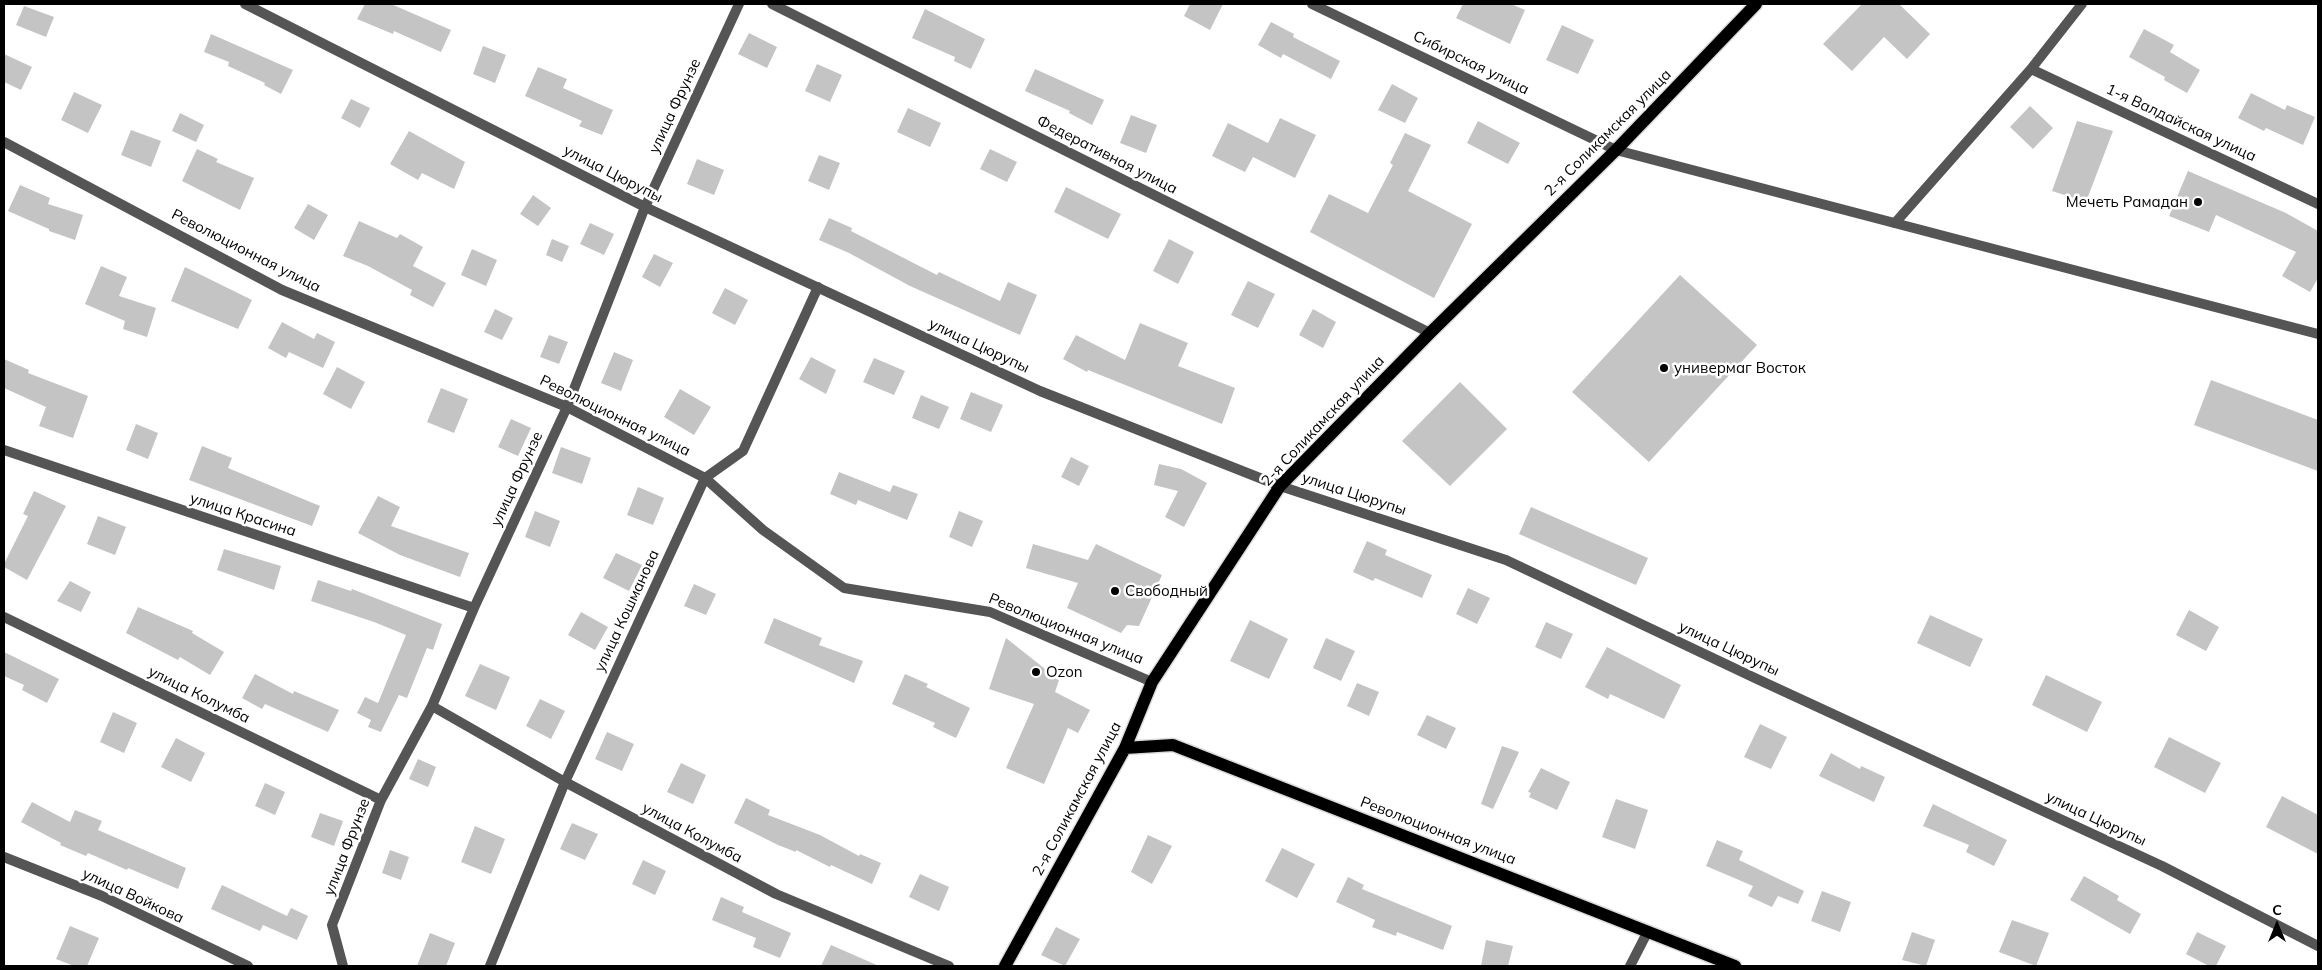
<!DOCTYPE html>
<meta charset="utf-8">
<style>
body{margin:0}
#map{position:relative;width:2322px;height:970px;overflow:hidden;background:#fff;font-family:Mulish,sans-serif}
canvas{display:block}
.frame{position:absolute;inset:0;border:5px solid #000;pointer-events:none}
.north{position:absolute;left:2252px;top:900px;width:50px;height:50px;-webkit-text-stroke:4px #fff;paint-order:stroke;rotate:0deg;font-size:14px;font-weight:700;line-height:20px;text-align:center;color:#000}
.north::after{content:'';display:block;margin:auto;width:18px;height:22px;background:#000;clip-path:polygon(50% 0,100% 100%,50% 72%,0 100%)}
</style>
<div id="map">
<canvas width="2322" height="970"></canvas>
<div class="frame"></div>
<div class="north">С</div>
</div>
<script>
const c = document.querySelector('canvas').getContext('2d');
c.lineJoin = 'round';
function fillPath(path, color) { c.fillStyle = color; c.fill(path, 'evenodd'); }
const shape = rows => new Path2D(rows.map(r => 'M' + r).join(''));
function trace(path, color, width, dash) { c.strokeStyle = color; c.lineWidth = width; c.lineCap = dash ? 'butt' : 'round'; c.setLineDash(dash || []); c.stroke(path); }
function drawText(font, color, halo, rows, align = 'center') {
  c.font = font + ' Mulish,sans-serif'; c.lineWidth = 5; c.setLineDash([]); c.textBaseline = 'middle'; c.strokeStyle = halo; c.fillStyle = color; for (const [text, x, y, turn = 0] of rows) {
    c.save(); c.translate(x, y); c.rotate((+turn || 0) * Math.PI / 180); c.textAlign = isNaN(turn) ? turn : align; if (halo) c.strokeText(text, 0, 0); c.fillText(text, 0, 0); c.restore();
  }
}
const building = shape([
 [365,4,391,4,451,30,441,52,394,31,393,34,357,19],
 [1190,4,1223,4,1210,30,1184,16],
 [1463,4,1511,4,1525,10,1510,44,1456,18],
 [1862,4,1899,4,1930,34,1907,59,1884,37,1852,71,1823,44],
 [24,6,54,17,46,37,16,25],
 [925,9,985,39,971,69,954,61,955,57,912,38],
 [1271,22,1294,34,1293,37,1340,61,1331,79,1283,54,1281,58,1258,45],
 [1562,25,1594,40,1578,74,1546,60],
 [2144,29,2174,45,2170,52,2200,70,2187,93,2164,80,2165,77,2129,57],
 [749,33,777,47,767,68,738,54],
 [211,34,293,70,281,94,264,85,265,83,228,66,229,62,204,52],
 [483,46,506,55,495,83,473,74],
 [4,54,32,67,21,90,4,82],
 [817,64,842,75,830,102,805,91],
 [538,67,567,79,563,88,613,110,602,135,579,126,582,121,525,96],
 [1035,69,1104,100,1092,125,1069,113,1070,111,1025,91],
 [1392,84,1418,98,1405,123,1378,110],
 [74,92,102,105,88,133,61,120],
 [2251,93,2285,110,2287,105,2315,117,2303,145,2266,128,2264,131,2238,118],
 [351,99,370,108,360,128,341,118],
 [2030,106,2053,128,2033,149,2010,127],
 [908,108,941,123,930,147,897,132],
 [180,113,204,125,196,142,172,131],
 [1131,115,1157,125,1146,153,1120,143],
 [1280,118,1316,135,1295,178,1253,157,1245,172,1212,156,1228,123,1268,143],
 [1478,121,1520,143,1508,164,1467,143],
 [2077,121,2113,131,2086,202,2052,191],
 [131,130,161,141,151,167,121,155],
 [409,131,465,162,454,189,422,173,418,180,390,164],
 [1405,133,1431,145,1408,191,1472,224,1434,298,1310,232,1329,194,1368,213,1393,165,1390,163],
 [197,149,218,159,216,162,254,178,240,210,182,181],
 [990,149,1017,162,1007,182,980,169],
 [819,155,840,163,829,190,808,181],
 [697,159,724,170,714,195,687,184],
 [2188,171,2286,213,2318,231,2318,278,2310,292,2282,276,2296,252,2216,215,2209,232,2169,216],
 [20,185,50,198,48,204,83,215,75,240,49,231,49,229,8,211],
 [1066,187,1121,214,1108,239,1054,212],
 [533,195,551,208,538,226,520,214],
 [308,204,328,215,314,240,294,228],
 [829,218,852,228,851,231,937,275,939,272,1000,301,1008,282,1037,295,1020,335,910,286,849,253,819,240],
 [359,221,397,238,400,234,423,247,413,266,446,283,433,307,410,295,412,290,368,266,343,256],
 [590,223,614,234,604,255,580,244],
 [552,239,569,246,562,262,546,255],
 [1169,239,1194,252,1178,284,1153,271],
 [472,249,497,260,486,286,461,275],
 [654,254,673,263,660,287,642,277],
 [101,266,127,277,119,296,156,308,147,337,123,329,125,321,85,304],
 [185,267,252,300,238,329,171,301],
 [1680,275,1757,345,1649,462,1572,392],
 [1248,281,1275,294,1258,328,1231,315],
 [725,288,748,300,735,325,712,313],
 [495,309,513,318,502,340,484,332],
 [1313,309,1336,322,1323,348,1299,335],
 [282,322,314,339,317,333,335,342,323,368,289,352,286,358,268,348],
 [1140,323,1188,343,1178,366,1235,388,1222,424,1088,370,1087,372,1063,359,1076,335,1125,360],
 [549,335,568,342,559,364,540,357],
 [614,352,633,360,621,391,601,383],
 [811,357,836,370,826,394,799,379],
 [874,358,905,371,894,395,863,382],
 [4,359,29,370,28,373,88,396,73,438,39,426,46,407,4,388],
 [337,367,365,382,351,409,323,394],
 [2211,380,2318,420,2318,471,2194,425],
 [1460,382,1507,429,1450,486,1402,441],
 [441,388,468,399,454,433,427,422],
 [680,389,711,407,694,435,664,417],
 [971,392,1003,405,991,432,960,419],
 [921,395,949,407,939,429,912,418],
 [511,419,531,428,518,456,498,447],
 [136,424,158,433,148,459,126,450],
 [202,446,232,458,228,468,320,506,312,526,189,480],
 [561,447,591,458,582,484,552,473],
 [1071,457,1089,466,1079,486,1061,477],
 [1159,464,1181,469,1207,483,1184,527,1165,517,1178,491,1154,485],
 [839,472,890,492,893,485,918,494,907,520,858,500,856,505,830,494],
 [638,487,664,498,653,525,627,515],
 [34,491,66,506,27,580,4,567,4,564,28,516,23,514],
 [378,496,400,507,391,526,469,553,460,577,400,555,358,533],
 [1531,507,1648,558,1636,585,1519,534],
 [535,511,560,521,550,547,525,537],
 [959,511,983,521,972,547,949,537],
 [98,516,126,527,115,555,87,544],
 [1367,541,1387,550,1385,555,1432,575,1422,598,1375,578,1373,581,1353,572],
 [1033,544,1088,560,1096,544,1162,575,1139,626,1127,625,1121,633,1067,608,1078,583,1026,568],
 [224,549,281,566,274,590,217,570],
 [616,553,642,565,629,591,603,578],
 [318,580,351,591,352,589,442,624,433,650,427,648,407,698,399,695,381,732,368,727,371,720,357,713,365,697,378,703,406,635,374,622,311,601],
 [70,581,91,592,81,612,57,601],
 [694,584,716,594,706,615,684,606],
 [1468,588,1490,598,1477,624,1456,614],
 [138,607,193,631,192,633,224,652,210,675,180,657,178,660,126,633],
 [2189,610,2219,627,2206,651,2176,635],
 [581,612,608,627,595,650,568,635],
 [1930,615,1983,639,1970,667,1917,643],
 [774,618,822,638,819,645,863,661,854,683,764,643],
 [1250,620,1288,639,1269,679,1230,661],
 [1546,622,1573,634,1561,659,1535,647],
 [1006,638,1059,680,1055,692,1090,710,1078,733,1068,728,1044,784,1006,768,1034,704,989,689],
 [1326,638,1355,651,1341,681,1313,668],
 [1607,647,1681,685,1664,719,1610,694,1608,699,1585,687],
 [4,652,59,679,47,703,22,690,24,685,4,676],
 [480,664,510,677,496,710,465,696],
 [255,674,293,694,294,691,339,710,328,732,265,704,262,709,242,698],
 [905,674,928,684,926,687,970,708,956,738,933,727,935,723,892,704],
 [2046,675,2102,702,2087,732,2032,705],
 [1357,683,1379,692,1369,716,1347,706],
 [540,699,565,711,551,739,526,726],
 [113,712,137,723,124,753,100,742],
 [1427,715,1456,728,1446,749,1417,735],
 [1760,724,1787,737,1771,769,1744,757],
 [607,732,634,744,622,771,595,759],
 [2169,737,2221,763,2205,793,2154,767],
 [176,738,205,753,191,782,161,767],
 [1502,746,1519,752,1493,809,1481,804],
 [1831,753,1860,769,1861,766,1885,777,1874,802,1819,776],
 [418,759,436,767,428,787,409,779],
 [681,763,706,775,693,804,667,792],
 [1541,768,1570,782,1557,810,1529,797,1531,793,1528,792],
 [265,783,285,792,275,815,255,806],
 [2282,796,2318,815,2318,854,2266,827],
 [746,798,770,810,768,815,820,835,859,856,860,854,881,863,872,884,831,865,830,867,796,850,796,852,778,845,734,823],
 [1616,799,1648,810,1635,849,1602,837],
 [32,802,70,822,75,810,102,821,98,830,186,868,178,889,128,868,127,870,88,853,86,856,60,845,61,843,21,822],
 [1933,804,2007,840,1994,866,1966,852,1969,845,1923,826],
 [320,813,343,821,334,846,311,837],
 [572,823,598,834,585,860,560,849],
 [475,826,505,839,491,874,461,862],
 [1148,835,1172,846,1152,884,1131,872],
 [1717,840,1743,851,1739,860,1804,891,1798,904,1778,896,1772,907,1748,896,1753,886,1706,866],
 [1282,848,1315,864,1297,898,1265,881],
 [390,850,409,857,401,880,382,873],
 [643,860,666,871,655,895,632,884],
 [920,874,949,887,939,911,909,897],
 [2084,876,2119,896,2117,900,2141,914,2130,934,2070,900],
 [1348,877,1364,885,1362,889,1452,926,1443,950,1397,932,1396,936,1372,927,1375,920,1336,902],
 [222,885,287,916,291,908,308,916,297,940,263,925,260,931,211,909],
 [1822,891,1851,902,1840,932,1811,921],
 [721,897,744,907,742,912,791,933,780,958,753,947,756,938,712,920],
 [2012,920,2049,933,2036,966,1999,952],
 [70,926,99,938,87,966,74,966,56,959],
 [1056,927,1080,939,1065,966,1041,955],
 [1912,932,1935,940,1926,966,1902,960],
 [2197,932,2226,946,2216,966,2209,966,2186,954],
 [430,933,455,943,446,966,417,966],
 [1486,940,1513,946,1508,966,1481,966],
 [831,945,879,966,821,966]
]);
const minor = shape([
 [772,4,1430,333],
 [1312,4,1616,150],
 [2031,69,2318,204],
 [4,142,282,290,567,407,705,478,763,530,844,588,990,612,1152,682],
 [1895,223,2031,69,2082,4],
 [4,450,474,608],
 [4,617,381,800],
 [432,706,565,782,776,894,949,966],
 [4,857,102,896,248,966],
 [343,966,332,925,381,800,432,706,474,608,567,407,645,207,739,4],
 [490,966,565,782,705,478,743,451,818,287],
 [1630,966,1648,931]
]);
const tertiary = shape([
 [245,4,645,207,1040,391,1280,486,1506,560,1757,679,2162,866,2318,946],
 [1616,150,2318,334]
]);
const primary = shape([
 [1125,748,1173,745,1735,966],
 [1005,966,1125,748,1152,682,1280,486,1430,333,1616,150,1756,4]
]);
const markers = [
 [2198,202,5,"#000"],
 [1664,368,5,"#000"],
 [1115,591,5,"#000"],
 [1036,672,5,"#000"]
];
const streetNames = [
 ["Сибирская улица",1471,63,26],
 ["улица Фрунзе",675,106,-65],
 ["1-я Валдайская улица",2181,123,25],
 ["2-я Соликамская улица",1608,133,-45],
 ["Федеративная улица",1107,155,27],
 ["улица Цюрупы",613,174,27],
 ["Революционная улица",246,251,27],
 ["улица Цюрупы",979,346,25],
 ["Революционная улица",615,416,26],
 ["2-я Соликамская улица",1323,421,-47],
 ["улица Фрунзе",517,479,-65],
 ["улица Цюрупы",1354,494,18],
 ["улица Красина",243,515,18],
 ["улица Кошманова",627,611,-65],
 ["Революционная улица",1066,629,22],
 ["улица Цюрупы",1729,649,25],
 ["улица Колумба",199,695,26],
 ["2-я Соликамская улица",1077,799,-62],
 ["улица Цюрупы",2096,819,25],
 ["Революционная улица",1438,831,21],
 ["улица Колумба",692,833,28],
 ["улица Фрунзе",347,847,-69],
 ["улица Войкова",133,896,25]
];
const poiNames = [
 ["Мечеть Рамадан",2188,202,"right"],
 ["универмаг Восток",1674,368],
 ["Свободный",1125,591],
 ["Ozon",1046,672]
];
fillPath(building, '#c4c4c4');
trace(primary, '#dbdbdb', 15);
trace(minor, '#555', 10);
trace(tertiary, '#555', 10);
trace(primary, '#000', 12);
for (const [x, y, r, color] of markers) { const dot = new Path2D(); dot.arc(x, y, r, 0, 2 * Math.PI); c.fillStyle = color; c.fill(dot); trace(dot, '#fff', 2); }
drawText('15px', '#000', '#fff', streetNames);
drawText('15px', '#000', '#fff', poiNames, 'left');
</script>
